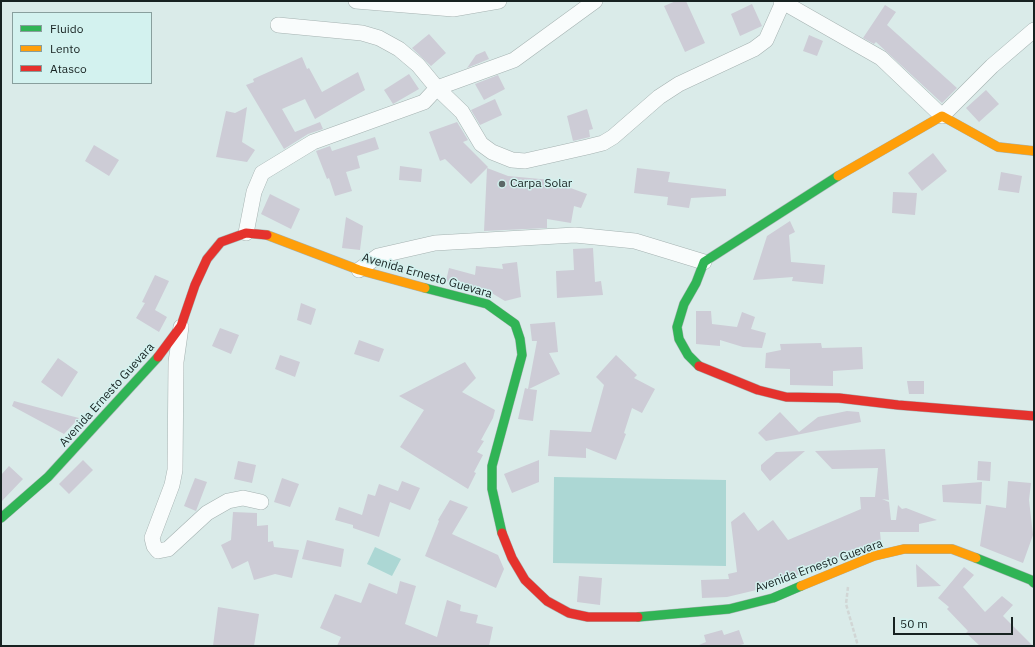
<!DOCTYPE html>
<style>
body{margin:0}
#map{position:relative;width:1035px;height:647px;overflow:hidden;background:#daebe9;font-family:"IBM Plex Sans",sans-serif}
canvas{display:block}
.frame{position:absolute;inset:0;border:2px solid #172221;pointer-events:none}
.legend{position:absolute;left:12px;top:12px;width:140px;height:72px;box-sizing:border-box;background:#d3f2ef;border:1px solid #889f9d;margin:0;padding:5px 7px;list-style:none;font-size:12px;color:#172221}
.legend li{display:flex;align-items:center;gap:8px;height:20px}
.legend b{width:20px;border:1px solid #889f9d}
.scale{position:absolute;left:893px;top:617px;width:120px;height:18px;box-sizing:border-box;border:2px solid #172221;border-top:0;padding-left:5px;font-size:12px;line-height:14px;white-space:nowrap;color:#172221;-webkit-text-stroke:3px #d3f2ef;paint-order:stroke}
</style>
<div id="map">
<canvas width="1035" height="647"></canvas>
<div class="frame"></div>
<ul class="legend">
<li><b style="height:5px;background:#30b455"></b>Fluido</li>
<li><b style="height:5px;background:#ff9f0a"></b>Lento</li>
<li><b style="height:5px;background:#e5322d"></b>Atasco</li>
</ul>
<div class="scale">50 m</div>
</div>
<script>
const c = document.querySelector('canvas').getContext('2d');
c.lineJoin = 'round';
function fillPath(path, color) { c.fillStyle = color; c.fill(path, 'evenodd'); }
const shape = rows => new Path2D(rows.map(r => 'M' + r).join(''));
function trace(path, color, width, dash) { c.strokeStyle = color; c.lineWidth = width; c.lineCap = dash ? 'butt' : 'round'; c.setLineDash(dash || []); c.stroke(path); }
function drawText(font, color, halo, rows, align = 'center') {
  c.font = font + ' "IBM Plex Sans",sans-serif'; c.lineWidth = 3; c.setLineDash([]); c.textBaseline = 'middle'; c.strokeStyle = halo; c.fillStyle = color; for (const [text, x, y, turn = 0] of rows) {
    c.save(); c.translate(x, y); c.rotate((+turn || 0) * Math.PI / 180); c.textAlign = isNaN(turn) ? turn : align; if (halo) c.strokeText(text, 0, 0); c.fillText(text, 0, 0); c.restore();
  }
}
const green = shape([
 [554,477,726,480,726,566,553,563],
 [375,547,401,559,392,576,367,564]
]);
const building = shape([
 [676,1,686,1,705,43,685,52,664,6],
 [752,4,762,26,740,36,731,14],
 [885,5,896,12,887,25,957,88,942,103,876,42,874,44,863,38],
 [429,34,446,53,431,66,412,48],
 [809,35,823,41,817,56,803,51],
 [485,51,489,59,467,68,476,55],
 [302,57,307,69,309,68,322,92,358,72,365,90,315,119,305,99,282,109,295,132,320,122,323,129,308,134,284,149,246,85,254,82,253,79],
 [409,74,419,89,393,104,384,90],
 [498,75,505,89,484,100,475,84],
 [986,90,999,104,979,122,966,108],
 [495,99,502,115,480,125,471,110],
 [247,107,242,142,255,150,247,162,216,157,226,111,235,113],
 [587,109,593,129,589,130,590,137,573,141,567,116],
 [457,122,468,140,463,142,488,167,471,184,445,159,440,161,429,132],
 [375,137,379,149,357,156,360,168,346,172,352,191,335,196,329,178,327,179,316,151,330,146,332,151],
 [94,145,119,160,109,176,85,161],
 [933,153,947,171,922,191,908,173],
 [400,166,422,169,421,182,399,180],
 [487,168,508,176,551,180,551,182,565,184,565,186,587,194,581,208,574,206,571,223,547,219,547,228,484,231],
 [637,168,670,172,668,182,726,189,726,196,691,198,689,208,667,205,668,197,634,193],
 [1001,172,1022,176,1019,193,998,190],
 [893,192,917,193,915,215,892,213],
 [270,194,300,209,291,229,261,214],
 [346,217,363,226,360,250,342,248],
 [790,221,795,232,789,235,791,262,825,265,823,284,792,281,793,277,753,280,767,236],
 [593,248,595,282,601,281,603,295,557,298,556,271,574,270,573,249],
 [517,262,521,297,505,301,490,292,446,281,449,268,475,275,476,266,503,269,502,264],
 [155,275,169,281,155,310,167,317,159,332,136,318,145,303,142,302],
 [301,303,316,309,311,325,297,320],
 [696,311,711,311,712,324,737,327,742,312,755,317,751,329,766,333,762,348,743,347,720,340,720,346,696,344],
 [555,322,558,352,549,353,560,374,529,389,537,390,533,421,518,419,525,388,528,389,537,341,532,341,530,324],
 [220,328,239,335,231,354,212,346],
 [359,340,384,349,379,362,354,354],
 [821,343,822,348,862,347,863,369,833,371,833,386,790,385,790,369,765,368,766,353,781,350,780,344],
 [280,355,300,362,295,377,275,369],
 [616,355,637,375,634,378,655,389,642,413,632,408,624,433,626,434,616,460,586,448,586,458,548,456,550,430,591,432,604,385,596,377],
 [58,358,78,372,62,397,41,382],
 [465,362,476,378,462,392,495,410,493,418,481,440,484,441,477,452,483,455,474,472,476,473,468,489,400,447,424,410,399,396],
 [907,381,924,381,924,394,909,394],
 [14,401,44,409,79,418,64,434,12,406],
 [847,411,859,412,861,422,766,441,758,433,780,412,799,432,818,417],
 [885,449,889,500,882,499,889,502,891,520,896,520,898,505,902,509,906,508,937,520,919,524,919,532,880,532,881,542,858,549,769,587,727,597,702,598,701,580,729,579,728,574,737,572,731,522,744,512,758,531,773,520,788,540,861,509,860,497,875,497,878,468,832,469,815,451],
 [805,451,770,481,761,470,761,465,776,452],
 [83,460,93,470,69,494,59,484],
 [539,460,539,482,512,493,504,474],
 [238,461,256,465,252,483,234,479],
 [978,461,991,462,990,481,977,480],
 [9,466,23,479,1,502,1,475],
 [195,478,207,482,196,511,184,506],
 [282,478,299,484,290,507,274,502],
 [402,481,420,488,410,510,390,502,379,537,353,528,353,525,335,520,339,507,362,515,368,494,375,496,379,484,398,491],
 [1008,481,1031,483,1029,500,1033,535,1023,563,980,546,986,505,1006,508],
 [982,482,981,504,943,502,942,485],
 [450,500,468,507,452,534,498,555,504,569,496,588,425,556,439,521,438,520],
 [233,512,257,513,257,526,268,525,268,542,273,541,274,547,299,550,292,578,275,574,254,580,248,561,232,569,221,545,231,540],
 [307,540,344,549,341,567,302,559],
 [916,564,941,586,917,587],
 [964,567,974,575,963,587,985,612,1002,596,1013,605,1003,616,1033,646,980,646,966,633,968,631,947,609,949,607,938,598],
 [579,576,602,578,600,605,577,602],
 [400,581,416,586,405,624,437,637,447,600,461,605,460,611,478,615,476,623,493,627,489,646,337,646,341,637,320,628,335,594,361,603,369,583,397,594],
 [218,607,259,614,254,646,213,646],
 [722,630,724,635,739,630,744,644,737,646,699,646,699,645,706,642,704,635]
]);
const path = shape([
 [848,587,846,604,858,646]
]);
const street = shape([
 [356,1,453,9,499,1],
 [781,1,881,58,942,116,992,66,1034,30],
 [278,25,362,33,379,38,399,49,418,65,437,88,462,112,481,144,492,152,512,160,525,161,587,147,603,143,613,137,659,97,679,84,754,49,766,40,783,2],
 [246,233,254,192,262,173,313,142,424,102,437,88,514,60,595,1],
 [359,270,378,256,435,243,575,235,635,241,704,262],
 [181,327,176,362,175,470,172,485,152,538,154,546,158,551,168,549,207,513,228,501,243,498,261,502]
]);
const fast = shape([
 [425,288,487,304,515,324,520,339,522,355,492,466,492,489,502,533],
 [699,366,688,355,679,339,677,327,684,304,696,283,704,262,838,176],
 [1,518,48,477,158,357],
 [976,558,1031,580,1034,583],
 [638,617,729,609,773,598,801,586]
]);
const slow = shape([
 [838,176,942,116,998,147,1034,151],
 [267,235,359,270,425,288],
 [801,586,874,556,904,549,952,549,976,558]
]);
const jam = shape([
 [158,357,181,326,195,285,207,259,221,242,246,233,267,235],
 [699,366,758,390,786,397,839,398,898,405,1034,416],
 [502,533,512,558,525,580,547,601,569,613,588,617,638,617]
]);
const markers = [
 [502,184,4,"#5b6867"]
];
const poiNames = [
 ["Carpa Solar",510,184]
];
const streetNames = [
 ["Avenida Ernesto Guevara",427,276,16],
 ["Avenida Ernesto Guevara",107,395,-48],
 ["Avenida Ernesto Guevara",819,566,-20]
];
fillPath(green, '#acd7d4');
fillPath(building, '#cdccd6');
trace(street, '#a5b2b1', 16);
trace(fast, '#a5b2b1', 10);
trace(slow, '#a5b2b1', 10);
trace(jam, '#a5b2b1', 10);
trace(path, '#d1d6d5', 2.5, [4, 2]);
trace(street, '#f9fcfc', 15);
trace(fast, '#30b455', 9);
trace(slow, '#ff9f0a', 9);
trace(jam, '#e5322d', 9);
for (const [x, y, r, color] of markers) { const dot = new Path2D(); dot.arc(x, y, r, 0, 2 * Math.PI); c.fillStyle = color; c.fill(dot); trace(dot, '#d3f2ef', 1.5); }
drawText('12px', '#172221', '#d3f2ef', poiNames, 'left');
drawText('12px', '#172221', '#d3f2ef', streetNames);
</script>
